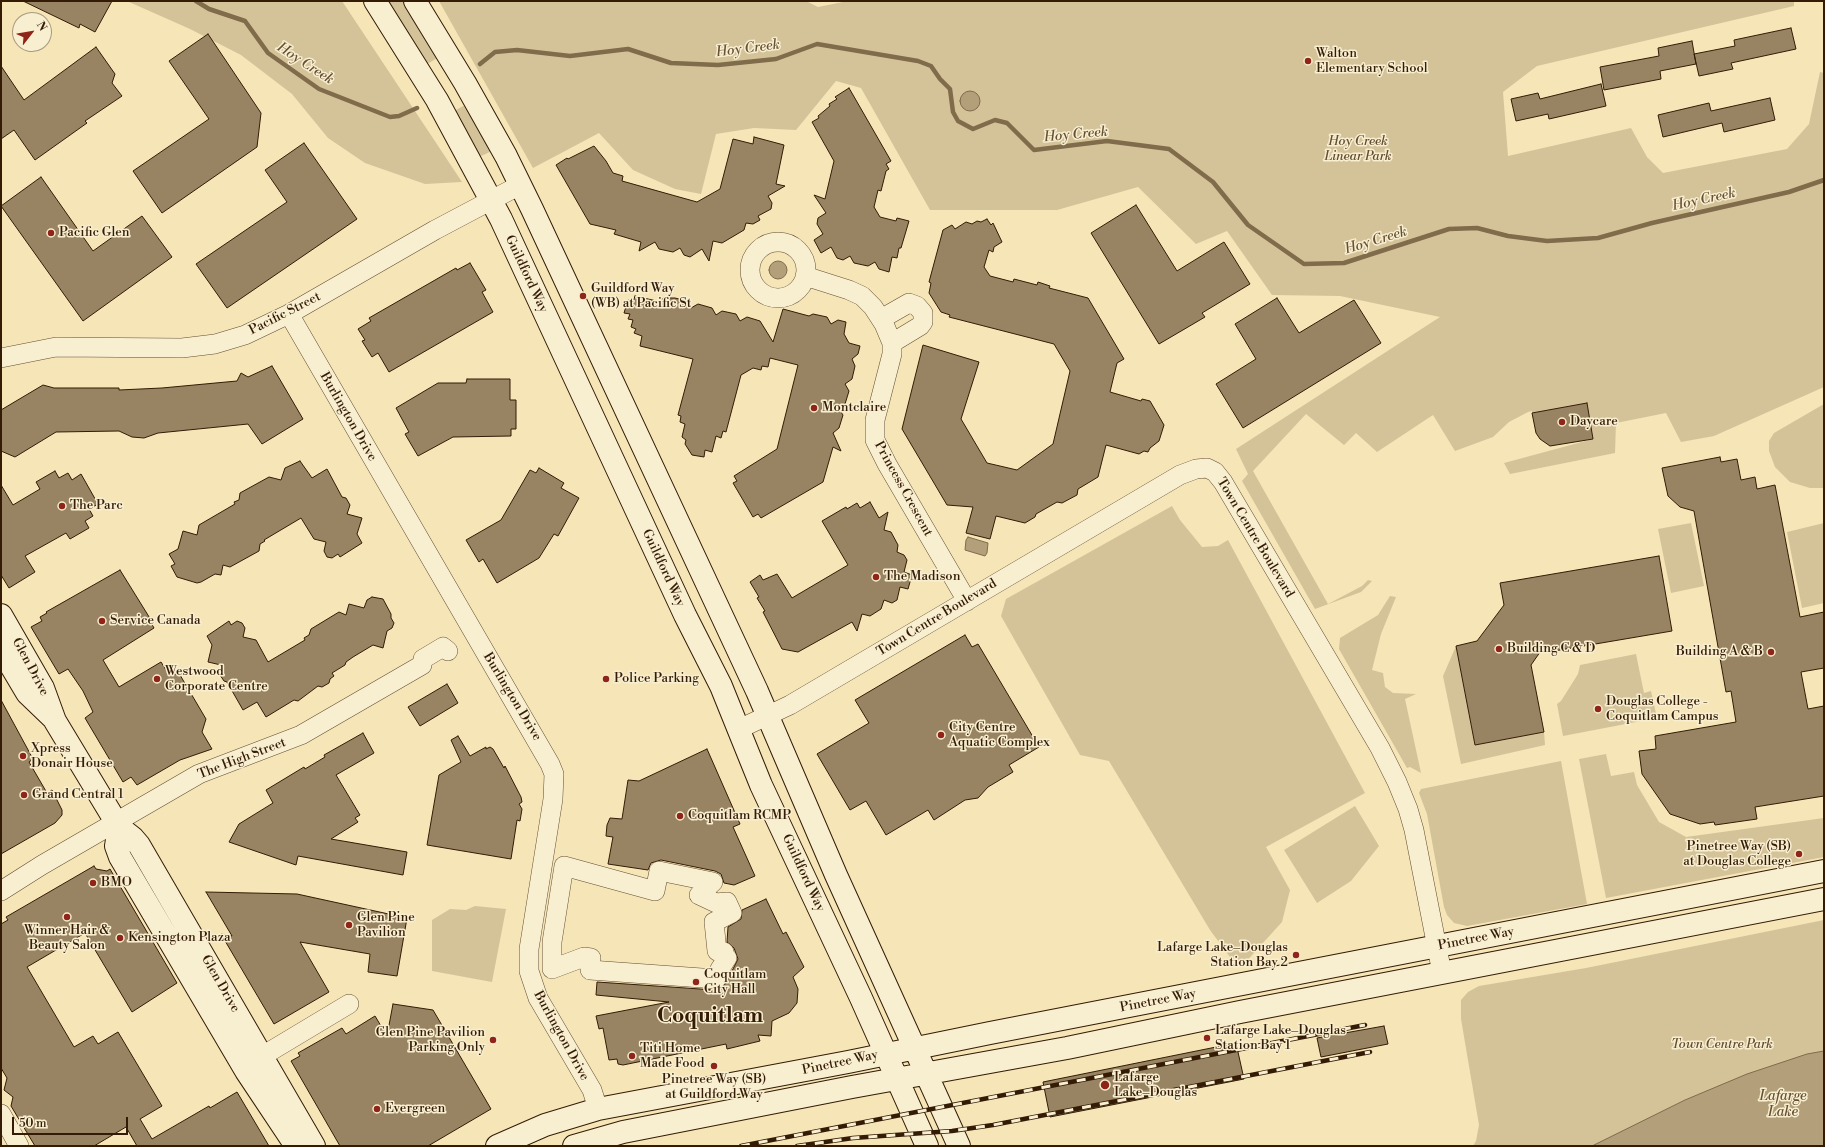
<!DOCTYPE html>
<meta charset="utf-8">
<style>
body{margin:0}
#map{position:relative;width:1825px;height:1147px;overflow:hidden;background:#f5e5b7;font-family:"Libre Bodoni",serif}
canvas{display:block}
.frame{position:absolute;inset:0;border:2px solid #331b05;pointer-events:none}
.north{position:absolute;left:12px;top:12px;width:40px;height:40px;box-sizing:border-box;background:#f8eed0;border:1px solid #a99a7f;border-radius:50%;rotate:59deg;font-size:11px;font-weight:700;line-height:16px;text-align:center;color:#331b05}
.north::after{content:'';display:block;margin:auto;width:14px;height:18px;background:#8f2418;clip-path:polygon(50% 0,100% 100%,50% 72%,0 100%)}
.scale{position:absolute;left:12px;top:1117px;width:116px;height:18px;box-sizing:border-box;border:2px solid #331b05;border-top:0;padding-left:5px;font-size:12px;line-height:14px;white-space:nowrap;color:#331b05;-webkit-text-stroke:3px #f8eed0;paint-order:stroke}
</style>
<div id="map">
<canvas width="1825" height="1147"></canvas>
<div class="frame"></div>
<div class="north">N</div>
<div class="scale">50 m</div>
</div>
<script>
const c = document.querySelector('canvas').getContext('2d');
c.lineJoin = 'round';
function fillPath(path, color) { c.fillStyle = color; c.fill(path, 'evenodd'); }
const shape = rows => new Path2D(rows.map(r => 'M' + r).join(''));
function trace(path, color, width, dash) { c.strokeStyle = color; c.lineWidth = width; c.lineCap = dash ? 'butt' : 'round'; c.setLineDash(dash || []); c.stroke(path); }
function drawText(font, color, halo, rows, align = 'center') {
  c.font = font + ' "Libre Bodoni",serif'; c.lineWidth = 3; c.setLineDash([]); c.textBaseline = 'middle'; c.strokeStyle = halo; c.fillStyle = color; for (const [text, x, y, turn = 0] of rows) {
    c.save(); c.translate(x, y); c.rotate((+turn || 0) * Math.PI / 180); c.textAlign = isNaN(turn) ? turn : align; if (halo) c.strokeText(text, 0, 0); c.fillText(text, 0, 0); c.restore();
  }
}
const green = shape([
 [127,1,342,1,462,182,425,184,365,163,328,138,292,94,241,55,190,29],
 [387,1,406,1,441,56,427,64],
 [439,1,806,1,818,7,848,1,1794,1,1794,6,1537,66,1503,92,1508,156,1631,128,1647,157,1663,173,1787,149,1809,124,1820,72,1824,73,1824,387,1714,436,1681,442,1666,413,1616,423,1615,453,1510,474,1504,463,1593,439,1587,403,1532,413,1532,411,1528,412,1509,422,1493,437,1455,451,1433,415,1377,452,1356,433,1344,445,1306,414,1253,471,1328,604,1362,586,1368,580,1372,581,1361,592,1315,609,1242,481,1248,474,1236,449,1440,317,1340,296,1272,295,1227,231,1196,244,1138,187,1057,210,930,210,861,88,836,81,796,130,754,128,716,134,701,194,675,189,633,170,599,133,533,168],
 [469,103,492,151,479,157,454,111],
 [1824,404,1824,488,1810,488,1790,482,1775,467,1769,451,1769,441,1774,433],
 [1172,506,1180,520,1202,547,1218,546,1228,540,1365,793,1266,847,1290,890,1282,922,1243,965,1230,957,1210,930,1109,761,1080,755,1001,616,1006,599],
 [1691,523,1704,586,1671,593,1658,529],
 [1824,523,1824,603,1802,608,1787,532],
 [1390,596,1396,597,1381,634,1372,670,1383,673,1385,687,1393,693,1416,694,1405,699,1421,773,1410,767,1407,768,1339,649,1340,638,1378,615],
 [1456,646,1475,745,1544,732,1545,745,1461,764,1443,676],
 [1636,654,1644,693,1651,691,1657,718,1563,736,1557,704,1561,701,1578,674,1580,665],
 [1606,754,1611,776,1634,772,1637,785,1659,822,1686,837,1824,818,1824,857,1606,898,1579,759],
 [1561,761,1587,904,1467,926,1454,923,1447,915,1444,907,1427,814,1419,793,1421,789],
 [1355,806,1379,846,1351,881,1317,903,1284,850],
 [475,906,506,909,492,982,432,971,432,920,450,909,466,910],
 [1824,920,1824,1146,1473,1146,1476,1141,1479,1125,1461,1019,1461,1000,1468,992,1479,986,1586,968]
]);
const water = shape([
 '960 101a10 10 0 1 1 20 0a10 10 0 1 1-20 0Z',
 '769 270a9 9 0 1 1 18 0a9 9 0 1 1-18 0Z',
 [968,537,988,543,987,553,985,556,965,550,966,540,968,537],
 [1824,1051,1824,1146,1592,1146,1685,1100,1747,1074,1807,1054,1824,1051]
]);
const stream = shape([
 [196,1,209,9,245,21,268,53,319,89,390,117,399,116,417,108],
 [480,64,495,52,517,50,570,56,628,49,671,63,718,65,776,59,817,44,918,61,931,66,940,79,950,89,953,112,958,121,973,129,995,120,1007,123,1034,150,1107,141,1169,149,1213,182,1248,225,1304,264,1344,263,1449,229,1477,228,1508,236,1547,241,1598,238,1652,223,1789,192,1824,180]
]);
const building = shape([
 [23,1,112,1,95,32,80,24,79,28,23,1],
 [1791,28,1796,49,1731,63,1733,69,1699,76,1694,54,1735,46,1734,40,1791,28],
 [208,34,261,113,257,147,162,213,133,171,209,119,169,61,208,34],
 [1692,41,1696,64,1660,71,1661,79,1604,90,1600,67,1659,56,1658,48,1692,41],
 [96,47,115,74,112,83,122,96,85,121,87,123,35,160,14,130,1,139,1,66,24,100,96,47],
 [1601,84,1606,106,1549,119,1548,114,1516,121,1511,99,1538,93,1540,99,1601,84],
 [849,88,891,161,886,164,889,169,886,171,881,191,878,190,874,207,880,217,896,221,897,218,909,221,901,248,899,248,897,258,892,257,889,272,879,269,875,262,868,266,854,263,850,256,843,260,837,258,831,247,821,253,814,240,823,234,817,224,818,218,826,213,814,195,825,199,834,161,812,122,819,118,818,116,830,106,829,104,837,99,835,97,849,88],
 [1770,98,1775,120,1724,132,1722,123,1663,137,1658,115,1709,103,1711,111,1770,98],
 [754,137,784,145,776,184,785,186,768,196,772,203,771,209,758,216,760,220,753,224,746,223,744,230,722,243,713,241,709,261,702,249,690,257,684,255,680,248,673,252,659,249,655,242,639,251,641,242,614,234,616,230,590,224,556,165,567,158,568,159,594,146,606,161,613,173,623,176,622,181,697,202,720,189,733,139,753,144,754,137],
 [304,143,357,219,227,308,196,264,287,202,265,170,304,143],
 [41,177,93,251,142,216,172,257,83,321,1,206,41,177],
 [1136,205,1177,271,1224,242,1250,284,1202,313,1205,317,1159,344,1091,233,1136,205],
 [987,219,991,225,993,223,1002,242,994,247,993,252,989,250,984,267,990,276,1013,282,1014,279,1037,285,1038,282,1050,286,1049,288,1088,298,1124,359,1117,363,1110,392,1141,401,1142,399,1150,401,1164,425,1159,441,1150,448,1148,452,1144,451,1139,454,1106,445,1098,477,1078,489,1077,495,1062,503,1057,502,1036,514,1035,517,1025,523,996,516,990,539,966,533,973,507,947,505,902,429,923,345,979,362,961,419,987,463,1017,470,1053,444,1070,371,1054,344,949,317,950,315,941,312,929,293,931,283,929,282,943,230,952,225,955,229,966,222,972,224,977,221,981,222,987,219],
 [470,263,486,290,482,292,493,312,389,372,378,353,372,357,362,341,365,340,358,329,371,321,369,318,456,268,457,270,470,263],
 [635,296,661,302,663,298,675,298,687,301,691,308,698,304,712,308,716,315,722,311,736,314,740,321,747,317,760,321,773,342,783,309,809,316,813,314,827,317,831,324,838,320,846,322,844,334,849,343,860,346,858,354,852,359,855,366,852,379,845,384,849,391,845,404,838,408,843,415,839,428,833,433,841,451,833,447,823,482,761,518,758,514,753,517,733,483,737,481,734,476,777,449,798,365,770,358,768,367,762,366,761,370,753,368,741,375,726,432,723,431,721,438,716,436,712,452,705,450,704,457,692,455,685,444,686,440,682,437,685,424,680,422,681,416,678,415,693,359,640,346,642,336,634,333,636,329,631,327,633,320,628,319,630,314,624,313,628,300,633,302,635,296],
 [1277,298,1299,333,1354,300,1381,343,1243,428,1216,384,1256,359,1235,324,1277,298],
 [272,366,303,419,262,444,248,424,158,433,144,438,132,437,119,431,56,432,15,457,1,451,1,410,43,385,54,388,119,388,119,390,162,388,237,381,241,373,248,377,272,366],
 [467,379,510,379,510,400,516,400,516,429,511,429,511,436,453,437,418,456,405,434,409,432,396,408,438,383,466,383,467,379],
 [1587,403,1593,439,1550,446,1540,439,1536,433,1532,413,1587,403],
 [1720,457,1721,462,1737,459,1741,480,1755,477,1757,489,1775,485,1800,617,1824,612,1824,668,1801,672,1808,709,1824,706,1824,796,1755,807,1757,819,1715,825,1714,822,1700,824,1670,814,1642,774,1639,751,1656,749,1655,736,1736,722,1731,691,1726,692,1694,511,1680,507,1668,496,1662,468,1720,457],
 [300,461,312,478,327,469,342,497,346,498,350,505,347,514,362,518,357,534,362,543,340,557,338,554,332,558,327,557,324,551,326,542,314,539,301,518,264,540,265,541,260,544,259,551,230,567,223,565,221,575,215,574,201,582,197,583,177,577,171,566,175,564,169,554,178,549,183,531,197,535,199,525,235,504,234,502,239,500,240,493,269,477,281,480,285,468,300,461],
 [539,468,564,483,561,488,579,498,558,536,554,534,539,558,497,583,483,559,479,562,466,540,501,520,530,470,536,473,539,468],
 [55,471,59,478,68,473,72,480,81,474,98,504,89,509,93,516,85,521,89,528,70,539,66,533,25,556,35,572,9,588,1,575,1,485,13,505,40,489,36,482,55,471],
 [870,502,879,518,888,512,884,530,891,532,898,545,897,552,904,555,907,560,904,572,912,575,908,589,900,587,897,600,892,603,884,600,881,609,870,616,862,614,857,631,852,622,798,652,782,649,763,612,765,611,757,598,759,597,750,582,760,575,763,580,777,574,792,598,848,565,822,521,846,507,847,509,857,503,860,508,870,502],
 [1659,556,1672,631,1554,651,1545,645,1531,665,1544,732,1475,745,1456,646,1477,641,1504,605,1500,583,1659,556],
 [120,570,151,620,150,621,154,628,103,660,119,687,161,662,168,673,180,675,206,719,202,732,212,749,180,760,137,785,131,777,123,782,85,718,93,712,83,691,68,669,59,674,31,627,42,621,40,617,47,613,46,612,120,570],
 [372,597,383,599,391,614,391,618,394,623,392,628,387,631,383,648,373,645,353,657,346,662,345,665,332,673,334,676,330,679,329,683,322,687,318,686,298,701,294,700,266,717,257,702,243,710,227,682,224,681,220,675,221,665,208,662,212,645,207,636,229,621,231,625,237,621,242,623,245,628,243,637,256,640,268,662,305,640,304,638,309,635,311,629,339,612,346,615,349,604,364,608,367,600,372,597],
 [965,635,972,647,978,644,1039,747,1009,765,1013,772,988,787,978,798,965,800,934,820,928,810,886,835,866,801,850,810,817,754,869,723,855,700,965,635],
 [447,684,458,703,420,726,408,707,447,684],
 [1,700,33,759,29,762,47,793,52,790,62,810,62,815,55,823,1,854,1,700],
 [363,733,374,753,336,775,360,815,355,818,358,822,331,839,407,852,403,875,298,856,296,865,229,842,239,824,273,803,266,790,304,767,305,769,325,757,324,755,363,733],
 [458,736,470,756,486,747,486,749,490,747,493,749,504,768,505,766,521,797,522,802,519,804,522,809,520,821,517,820,511,859,427,845,439,775,461,762,451,740,458,736],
 [707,749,740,824,733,827,755,876,734,885,724,883,721,874,715,871,661,860,651,863,648,870,608,864,613,837,606,836,607,825,610,818,622,819,628,780,639,781,707,749],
 [94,866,96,869,107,871,110,869,177,983,132,1012,85,933,27,967,74,1047,93,1036,98,1044,118,1032,162,1106,140,1119,152,1139,209,1106,210,1108,237,1092,269,1146,137,1146,126,1127,94,1146,35,1146,11,1106,13,1097,4,1090,7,1078,1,1068,1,924,8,920,6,917,94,866],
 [206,892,297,894,407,918,397,976,368,972,370,954,300,942,329,992,274,1024,221,934,232,936,206,892],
 [766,899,783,934,786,932,804,967,793,977,798,989,797,1003,789,1013,772,1021,771,1036,758,1035,760,1041,727,1049,726,1044,623,1065,618,1064,617,1059,609,1060,603,1028,599,1029,596,1016,669,1002,596,995,597,982,715,990,721,989,726,983,738,959,734,948,727,942,728,927,741,919,742,910,766,899],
 [393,1004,433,1010,491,1109,428,1146,340,1146,291,1061,300,1056,298,1053,342,1028,346,1034,375,1016,387,1036,393,1004],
 [1384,1026,1388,1044,1321,1057,1317,1038,1384,1026],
 [1236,1043,1244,1079,1050,1117,1043,1082,1236,1043]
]);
const street = shape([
 '750 270a28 28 0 1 1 56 0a28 28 0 1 1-56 0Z',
 [805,276,849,290,862,296,873,307,884,324,892,343,892,354,875,420,875,440,887,464,967,601],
 [289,314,550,764,554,774,553,799,529,949,529,971,538,998,592,1090,598,1109],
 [881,319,909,303,917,306,923,313,923,322,920,326,892,343],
 [1,358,56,347,182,348,215,344,245,335,289,314,435,230,520,185],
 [739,729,790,705,1180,475,1196,469,1207,468,1215,472,1223,482,1380,748,1397,782,1408,809,1414,830,1442,973],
 [564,866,655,891,659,871,713,882,699,895,716,903,727,902,732,913,714,922,717,951,724,952,723,956,727,958,720,969,716,979,590,970,591,958,584,957,552,969,552,942,564,866],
 [1,891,42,865,199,774,301,735,422,665,423,659,443,647,448,651],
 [248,1056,254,1059,259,1058,349,1004],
 [1,1114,19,1146]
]);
const secondary = shape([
 [375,1,437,100,501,219,685,615,721,686,761,785,861,998,927,1146],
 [415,1,465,83,506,156,532,209,757,691,836,875,959,1146],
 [1,615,43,688,55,721,119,827,133,838,139,845,314,1146],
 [1,649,27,693,52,717],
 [119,827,116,846,120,857,246,1071,296,1146],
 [497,1146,545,1125,598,1109,848,1062,990,1033,1824,871],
 [574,1146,623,1132,852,1087,1067,1048,1240,1012,1824,899]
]);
const rail = shape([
 [741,1146,1365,1025],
 [797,1146,853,1138,952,1131,993,1125,1370,1052]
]);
const markers = [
 [1308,61,4,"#8f2418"],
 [51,233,4,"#8f2418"],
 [583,296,4,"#8f2418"],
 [814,408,4,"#8f2418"],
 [1562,422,4,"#8f2418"],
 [62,506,4,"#8f2418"],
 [876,577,4,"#8f2418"],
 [102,621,4,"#8f2418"],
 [1499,649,4,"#8f2418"],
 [1771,652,4,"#8f2418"],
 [157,679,4,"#8f2418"],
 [606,679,4,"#8f2418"],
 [1598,709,4,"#8f2418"],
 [941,735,4,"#8f2418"],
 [23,756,4,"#8f2418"],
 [24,795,4,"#8f2418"],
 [680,816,4,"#8f2418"],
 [1799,854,4,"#8f2418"],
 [93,883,4,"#8f2418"],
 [67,917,4,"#8f2418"],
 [349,925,4,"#8f2418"],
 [120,938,4,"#8f2418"],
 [1296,955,4,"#8f2418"],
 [696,982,4,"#8f2418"],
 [1207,1038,4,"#8f2418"],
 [493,1040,4,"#8f2418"],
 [632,1056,4,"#8f2418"],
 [714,1066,4,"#8f2418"],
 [1105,1085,5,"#8f2418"],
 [377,1109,4,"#8f2418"]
];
const poiNames = [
 ["Walton",1316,54],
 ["Elementary School",1316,69],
 ["Pacific Glen",59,233],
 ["Guildford Way",591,289],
 ["(WB) at Pacific St",591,304],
 ["Montclaire",822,408],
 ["Daycare",1570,422],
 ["The Parc",70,506],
 ["The Madison",884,577],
 ["Service Canada",110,621],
 ["Building C & D",1507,649],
 ["Building A & B",1763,652,"right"],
 ["Westwood",165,672],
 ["Corporate Centre",165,687],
 ["Police Parking",614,679],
 ["Douglas College -",1606,702],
 ["Coquitlam Campus",1606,717],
 ["City Centre",949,728],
 ["Aquatic Complex",949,743],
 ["Xpress",31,749],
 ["Donair House",31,764],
 ["Grand Central 1",32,795],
 ["Coquitlam RCMP",688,816],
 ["Pinetree Way (SB)",1791,847,"right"],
 ["at Douglas College",1791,862,"right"],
 ["BMO",101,883],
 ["Glen Pine",357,918],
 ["Pavilion",357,933],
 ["Winner Hair &",67,931,"center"],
 ["Beauty Salon",67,946,"center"],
 ["Kensington Plaza",128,938],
 ["Lafarge Lake–Douglas",1288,948,"right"],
 ["Station Bay 2",1288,963,"right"],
 ["Coquitlam",704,975],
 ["City Hall",704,990],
 ["Lafarge Lake–Douglas",1215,1031],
 ["Station Bay 1",1215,1046],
 ["Glen Pine Pavilion",485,1033,"right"],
 ["Parking Only",485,1048,"right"],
 ["Titi Home",640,1049],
 ["Made Food",640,1064],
 ["Lafarge",1114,1078],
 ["Lake–Douglas",1114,1093],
 ["Pinetree Way (SB)",714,1080,"center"],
 ["at Guildford Way",714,1095,"center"],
 ["Evergreen",385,1109]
];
const parkNames = [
 ["Hoy Creek",1358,142],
 ["Linear Park",1358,157],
 ["Town Centre Park",1722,1045]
];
const streetNames = [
 ["Guildford Way",526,274,65],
 ["Pacific Street",285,314,-27],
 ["Burlington Drive",348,417,60],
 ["Princess Crescent",903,489,61],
 ["Town Centre Boulevard",1255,538,59],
 ["Guildford Way",663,568,65],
 ["Town Centre Boulevard",937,618,-31],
 ["Glen Drive",30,667,62],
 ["Burlington Drive",512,697,59],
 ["The High Street",242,759,-21],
 ["Guildford Way",803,873,65],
 ["Pinetree Way",1476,939,-11],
 ["Glen Drive",220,984,60],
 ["Pinetree Way",1158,1001,-11],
 ["Burlington Drive",561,1036,61],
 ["Pinetree Way",840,1063,-12]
];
const waterNames = [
 ["Hoy Creek",748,49,-7],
 ["Hoy Creek",305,64,33],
 ["Hoy Creek",1076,135,-5],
 ["Hoy Creek",1704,200,-12],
 ["Hoy Creek",1376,241,-17],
 ["Lafarge",1783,1097],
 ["Lake",1783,1113]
];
const townNames = [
 ["Coquitlam",710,1017]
];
fillPath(green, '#d4c399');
fillPath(water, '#b3a07a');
trace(water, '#806b4b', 1);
trace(stream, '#806b4b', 4.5);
fillPath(building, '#988462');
trace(building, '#331b05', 1);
trace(street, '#644e32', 20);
trace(secondary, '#331b05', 24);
trace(street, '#f8eed0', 19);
trace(secondary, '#f8eed0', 22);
trace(rail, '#331b05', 4.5);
trace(rail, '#f8eed0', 3, [9]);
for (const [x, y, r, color] of markers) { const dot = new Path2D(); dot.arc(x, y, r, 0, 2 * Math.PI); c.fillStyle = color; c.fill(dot); trace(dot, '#f8eed0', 1.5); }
drawText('13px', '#331b05', '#f8eed0', poiNames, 'left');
drawText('italic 13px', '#634d31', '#f8eed0', parkNames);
drawText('13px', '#331b05', '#f8eed0', streetNames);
drawText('italic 14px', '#665034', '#f8eed0', waterNames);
drawText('bold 21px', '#331b05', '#f8eed0', townNames);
</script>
